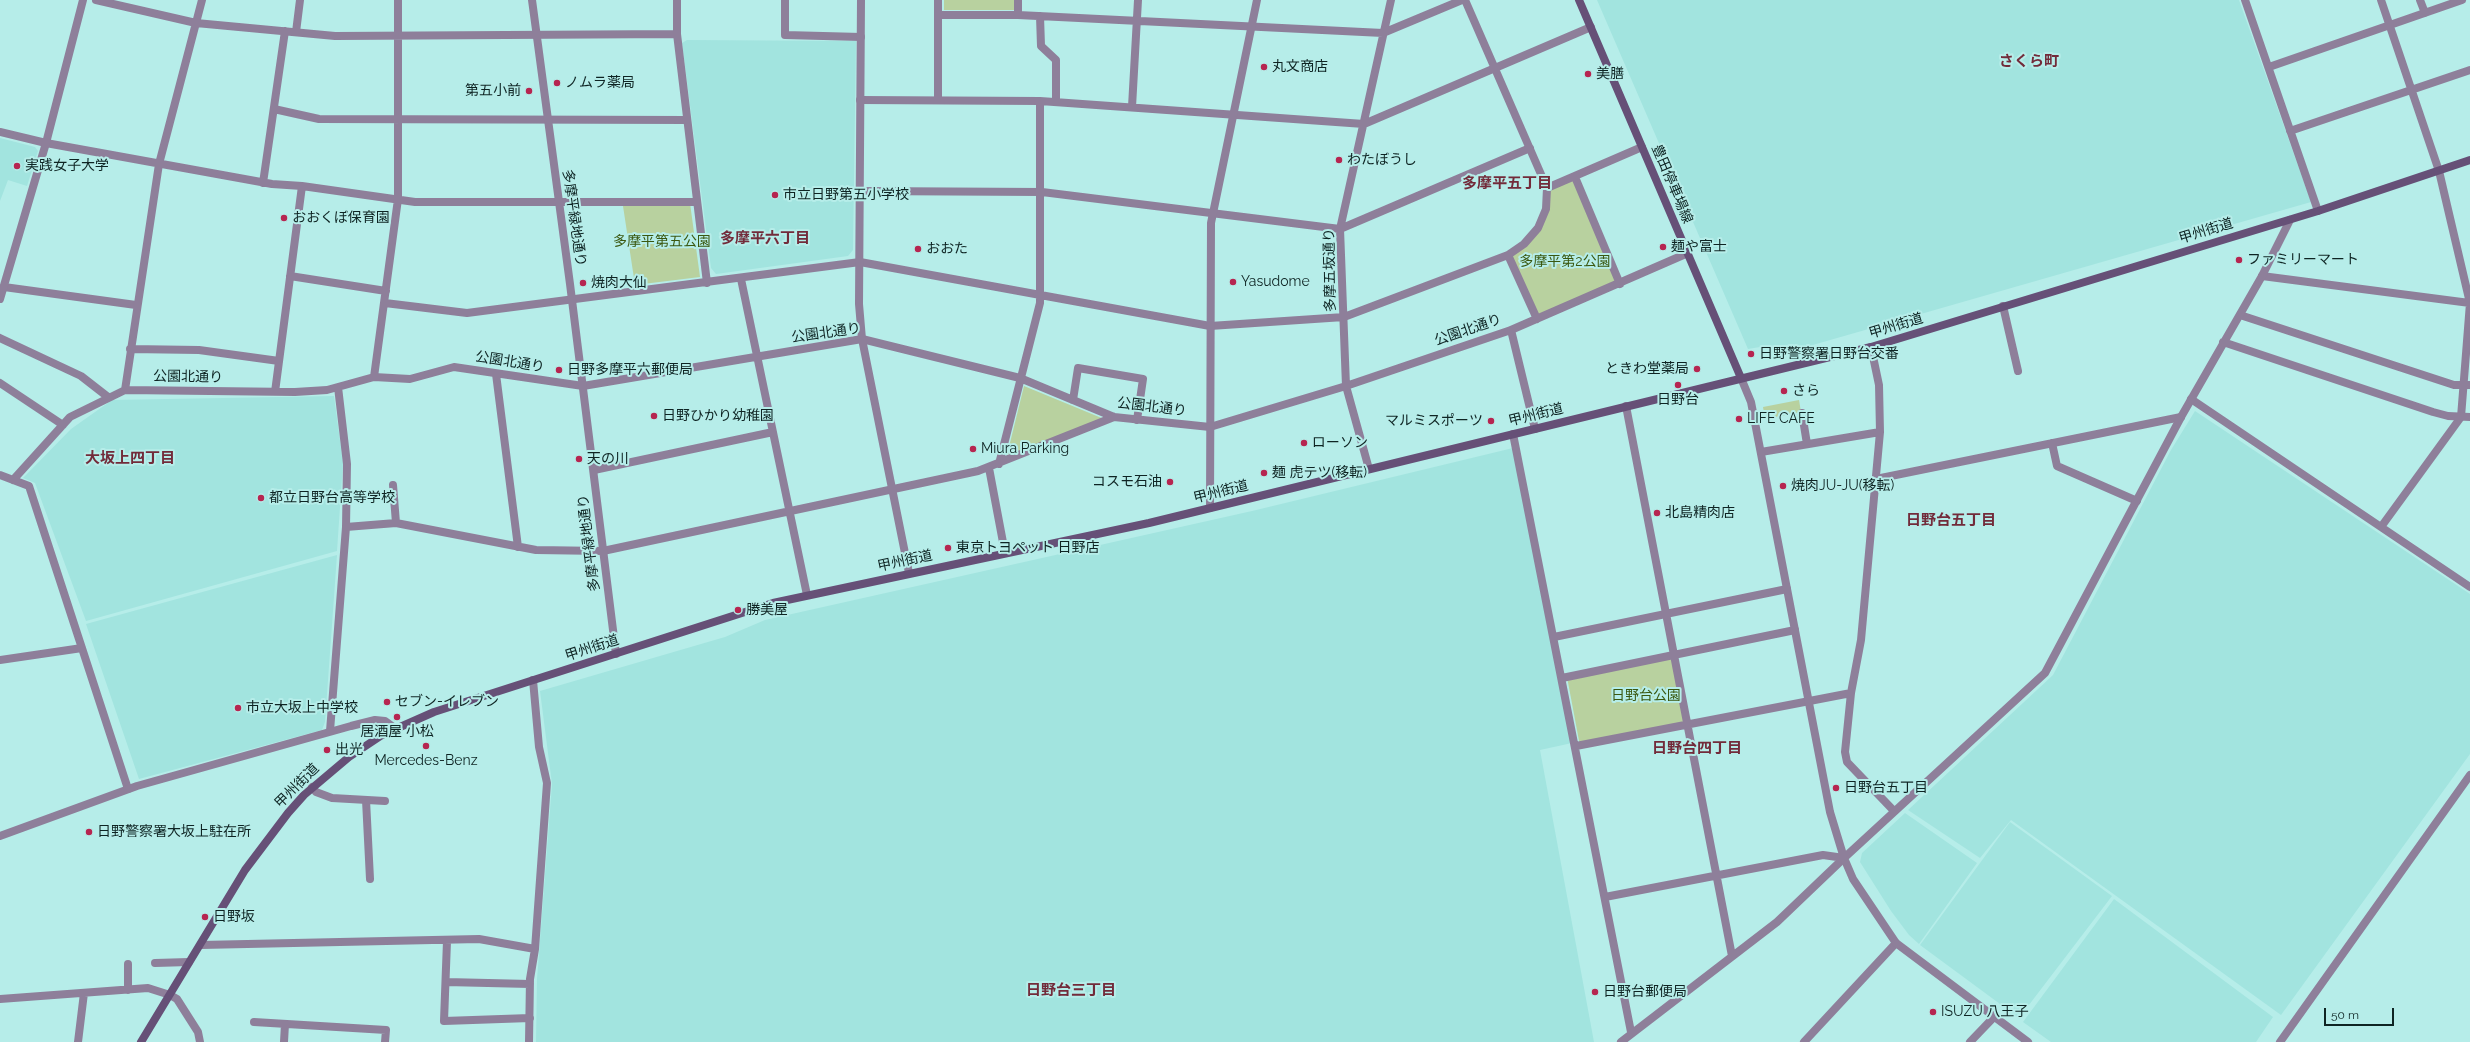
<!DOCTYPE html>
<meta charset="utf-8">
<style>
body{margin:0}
#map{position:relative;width:2470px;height:1042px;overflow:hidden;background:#b6ede9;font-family:Raleway,sans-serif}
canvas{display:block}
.scale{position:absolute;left:2324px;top:1008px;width:70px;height:18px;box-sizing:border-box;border:2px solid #0e2423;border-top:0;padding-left:5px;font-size:12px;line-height:14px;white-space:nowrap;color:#0e2423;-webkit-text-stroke:3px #b6ede9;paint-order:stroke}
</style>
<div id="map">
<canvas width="2470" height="1042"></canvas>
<div class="scale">50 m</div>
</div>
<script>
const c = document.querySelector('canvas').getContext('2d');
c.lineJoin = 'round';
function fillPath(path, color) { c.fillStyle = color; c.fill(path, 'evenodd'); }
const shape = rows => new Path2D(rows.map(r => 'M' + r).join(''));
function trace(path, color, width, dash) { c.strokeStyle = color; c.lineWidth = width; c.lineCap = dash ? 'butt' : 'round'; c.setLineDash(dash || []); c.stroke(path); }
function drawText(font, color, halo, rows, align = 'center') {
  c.font = font + ' Raleway,"Noto Sans JP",sans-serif'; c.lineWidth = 4; c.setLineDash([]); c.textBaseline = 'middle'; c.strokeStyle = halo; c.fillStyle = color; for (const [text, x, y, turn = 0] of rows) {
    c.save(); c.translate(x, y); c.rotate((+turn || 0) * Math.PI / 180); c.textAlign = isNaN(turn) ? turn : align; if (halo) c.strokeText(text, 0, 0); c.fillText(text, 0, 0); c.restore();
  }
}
const built = shape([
 [1597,0,2239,0,2311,202,1764,359,1760,347,1748,349],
 [687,40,856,41,853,250,848,256,716,274,711,268,682,43],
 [0,138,35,147,38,151,27,186,8,180,0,201],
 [334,396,343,463,337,551,86,621,35,483,23,478,71,429,112,400],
 [2195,411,2470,594,2470,754,2281,1015,2011,820,1980,858,1908,810,2053,675,2171,450],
 [1513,448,1572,743,1540,750,1594,1042,536,1042,537,979,552,784,540,691,725,637,765,620,1252,511],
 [337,555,325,722,322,730,139,779,86,624],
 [1905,813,1977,863,1919,944,1909,935,1891,911,1860,862,1862,853],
 [2010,822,2112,896,2019,1018,1920,945],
 [2114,899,2273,1017,2256,1042,2051,1042,2023,1022]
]);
const green = shape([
 [944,0,1015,0,1014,10,944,10],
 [1575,177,1620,284,1537,319,1508,255,1538,228,1547,188],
 [690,203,700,277,635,285,623,206],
 [1024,386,1104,419,1007,455],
 [1799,400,1801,412,1765,419,1763,407],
 [1674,655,1688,724,1580,746,1567,677]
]);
const minor = shape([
 [96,0,196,23,335,36,677,34],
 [677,0,677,34,707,283],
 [785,0,785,35,861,37],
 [938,0,938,100],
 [2245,0,2318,211],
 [2381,0,2439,171,2470,303,2461,417,2381,527],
 [2420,0,2425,13],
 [938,15,1018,15,1383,33,1462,0],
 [1018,15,1018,0],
 [1040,16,1041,46,1056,60,1056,102],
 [296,32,300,0],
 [2269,67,2462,0],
 [860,100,1040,101,1364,124,1591,27],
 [1132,107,1138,0],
 [274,109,319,119,687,120],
 [2290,131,2470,70],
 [0,132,46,143,272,184,302,186,415,202,697,202],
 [1575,177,1620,284],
 [263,183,285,31],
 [1547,188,1642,147],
 [860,191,1042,192,1340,229,1530,148],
 [1508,255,1537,319],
 [290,276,386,291],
 [2262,276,2470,303],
 [741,279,807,595],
 [4,287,136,305],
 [385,303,467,313,860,262,1210,326,1344,317,1508,255,1524,244,1538,228,1546,209,1547,188,1465,0],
 [2003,306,2018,371],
 [2240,315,2454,385,2470,385],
 [1511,330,1535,429],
 [0,338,81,376,108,397],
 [1871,347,1879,385,1880,432,1861,640,1851,693,1845,752,1847,762,1894,811],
 [130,349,199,350,279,361],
 [496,374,518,547],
 [374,377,398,199,398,0],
 [0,383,63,425],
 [125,390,159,164,202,0],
 [275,392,302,186],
 [2191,399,2470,587],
 [1073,400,1078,368,1143,379,1137,420],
 [1626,406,1732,956],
 [1802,413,1807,444],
 [1513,434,1631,1032],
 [2052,443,2057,466,2137,501],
 [1761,452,1880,432],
 [999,464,1040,303,1040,101],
 [989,468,1005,553],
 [1369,469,1346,386,1340,229,1391,0],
 [594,470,773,432],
 [0,475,29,486,128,789],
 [1876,479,2181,417],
 [13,480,70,417,125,390,295,392,327,390,374,377,410,379,454,367,583,386,862,339,1020,378,1114,417,1210,427,1346,386,1511,330,1688,253],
 [393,485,396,523],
 [346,527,396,523,536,550,603,551,978,471,1114,417],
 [1554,637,1787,589],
 [0,660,82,648],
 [1562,678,1795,630],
 [330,731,346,527,347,464,338,387],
 [1576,746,1851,693],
 [312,787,316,792,332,798,385,801],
 [366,800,370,879],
 [1605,897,1823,855,1844,858],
 [447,941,444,1021,530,1018],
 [201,945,479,939,535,949],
 [155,963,189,962],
 [446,982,530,984],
 [128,990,128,964],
 [0,999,148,988,170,995,177,999,198,1032,200,1042],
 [254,1022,386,1030,385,1042],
 [78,1042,84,993],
 [284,1042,285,1024],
 [529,1042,530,979,535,949,547,783,539,747,533,680],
 [1621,1042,1777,922,1844,858],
 [1804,1042,1896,943],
 [1970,1042,1993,1018]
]);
const tertiary = shape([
 [532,0,570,284,616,654],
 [861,0,859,304,862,339,909,573],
 [0,299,46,143,83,0],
 [2223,342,2433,412,2448,416,2470,417],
 [1741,378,1751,402,1830,812,1844,858,1853,879,1896,943,2028,1042],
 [1210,508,1211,223,1257,0],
 [0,836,137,786,351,726,375,720,385,721,396,729],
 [1844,858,2045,673,2181,417,2262,276,2290,220],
 [2280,1042,2470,775]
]);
const secondary = shape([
 [1579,0,1741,378],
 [141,1042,245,870,288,813,304,795,349,757,382,735,434,712,773,603,1149,523,1871,347,2318,211,2470,160]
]);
const markers = [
 [1264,67,4,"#b62550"],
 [1588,74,4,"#b62550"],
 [557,83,4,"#b62550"],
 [529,91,4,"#b62550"],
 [1339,160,4,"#b62550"],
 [17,166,4,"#b62550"],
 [775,195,4,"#b62550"],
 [284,218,4,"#b62550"],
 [1663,247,4,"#b62550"],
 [918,249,4,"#b62550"],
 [2239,260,4,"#b62550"],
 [1233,282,4,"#b62550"],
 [583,283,4,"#b62550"],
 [1751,354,4,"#b62550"],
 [1697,369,4,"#b62550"],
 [559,370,4,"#b62550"],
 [1678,385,4,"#b62550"],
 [1784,391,4,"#b62550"],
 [654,416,4,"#b62550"],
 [1739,419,4,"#b62550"],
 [1491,421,4,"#b62550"],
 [1304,443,4,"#b62550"],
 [973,449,4,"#b62550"],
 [579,459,4,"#b62550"],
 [1264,473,4,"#b62550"],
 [1170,482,4,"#b62550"],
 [1783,486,4,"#b62550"],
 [261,498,4,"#b62550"],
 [1657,513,4,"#b62550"],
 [948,548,4,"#b62550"],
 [738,610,4,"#b62550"],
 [387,702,4,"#b62550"],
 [238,708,4,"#b62550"],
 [397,717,4,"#b62550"],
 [426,746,4,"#b62550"],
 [327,750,4,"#b62550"],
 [1836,788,4,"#b62550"],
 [89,832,4,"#b62550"],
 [205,917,4,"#b62550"],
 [1595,992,4,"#b62550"],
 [1933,1012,4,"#b62550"]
];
const poiNames = [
 ["丸文商店",1272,67],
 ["美膳",1596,74],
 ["ノムラ薬局",565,83],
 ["第五小前",521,91,"right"],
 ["わたぼうし",1347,160],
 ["実践女子大学",25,166],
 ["市立日野第五小学校",783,195],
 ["おおくぼ保育園",292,218],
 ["麺や富士",1671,247],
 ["おおた",926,249],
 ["ファミリーマート",2247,260],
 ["Yasudome",1241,282],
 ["焼肉大仙",591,283],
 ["日野警察署日野台交番",1759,354],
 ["ときわ堂薬局",1689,369,"right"],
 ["日野多摩平六郵便局",567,370],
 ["さら",1792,391],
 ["日野台",1678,400,"center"],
 ["日野ひかり幼稚園",662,416],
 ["LIFE CAFE",1747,419],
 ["マルミスポーツ",1483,421,"right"],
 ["ローソン",1312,443],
 ["Miura Parking",981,449],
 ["天の川",587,459],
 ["麺 虎テツ(移転)",1272,473],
 ["コスモ石油",1162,482,"right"],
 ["焼肉JU-JU(移転)",1791,486],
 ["都立日野台高等学校",269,498],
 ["北島精肉店",1665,513],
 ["東京トヨペット 日野店",956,548],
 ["勝美屋",746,610],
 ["セブン-イレブン",395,702],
 ["市立大坂上中学校",246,708],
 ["居酒屋 小松",397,732,"center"],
 ["出光",335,750],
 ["Mercedes-Benz",426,761,"center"],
 ["日野台五丁目",1844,788],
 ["日野警察署大坂上駐在所",97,832],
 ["日野坂",213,917],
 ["日野台郵便局",1603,992],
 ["ISUZU 八王子",1941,1012]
];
const streetNames = [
 ["豊田停車場線",1672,184,67],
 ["多摩平緑地通り",574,218,82],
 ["甲州街道",2206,231,-17],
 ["多摩五坂通り",1330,270,-91],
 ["甲州街道",1896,326,-17],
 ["公園北通り",1468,330,-19],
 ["公園北通り",826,333,-8],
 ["公園北通り",510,362,9],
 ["公園北通り",188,377,1],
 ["公園北通り",1152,407,7],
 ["甲州街道",1536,415,-14],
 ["甲州街道",1221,492,-14],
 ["多摩平緑地通り",589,543,-97],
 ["甲州街道",905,561,-12],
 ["甲州街道",592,648,-18],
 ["甲州街道",297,786,-45]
];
const parkNames = [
 ["多摩平第五公園",662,242],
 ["多摩平第2公園",1565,262],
 ["日野台公園",1646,696]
];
const neighbourhoodNames = [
 ["さくら町",2029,61],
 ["多摩平五丁目",1507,183],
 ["多摩平六丁目",765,238],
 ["大坂上四丁目",130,458],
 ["日野台五丁目",1951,520],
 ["日野台四丁目",1697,748],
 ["日野台三丁目",1071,990]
];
fillPath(built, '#a2e4df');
fillPath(green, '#b8d19f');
trace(minor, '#8e7f9a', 8);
trace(tertiary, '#8e7f9a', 8);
trace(secondary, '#665077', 8);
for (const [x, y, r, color] of markers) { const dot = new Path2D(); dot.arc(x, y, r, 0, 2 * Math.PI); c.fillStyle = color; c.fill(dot); trace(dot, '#b6ede9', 1.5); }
drawText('14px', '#0e2423', '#b6ede9', poiNames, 'left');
drawText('14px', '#0e2423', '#b6ede9', streetNames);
drawText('14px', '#3a570f', '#b6ede9', parkNames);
drawText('bold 15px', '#722b3a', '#b6ede9', neighbourhoodNames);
</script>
